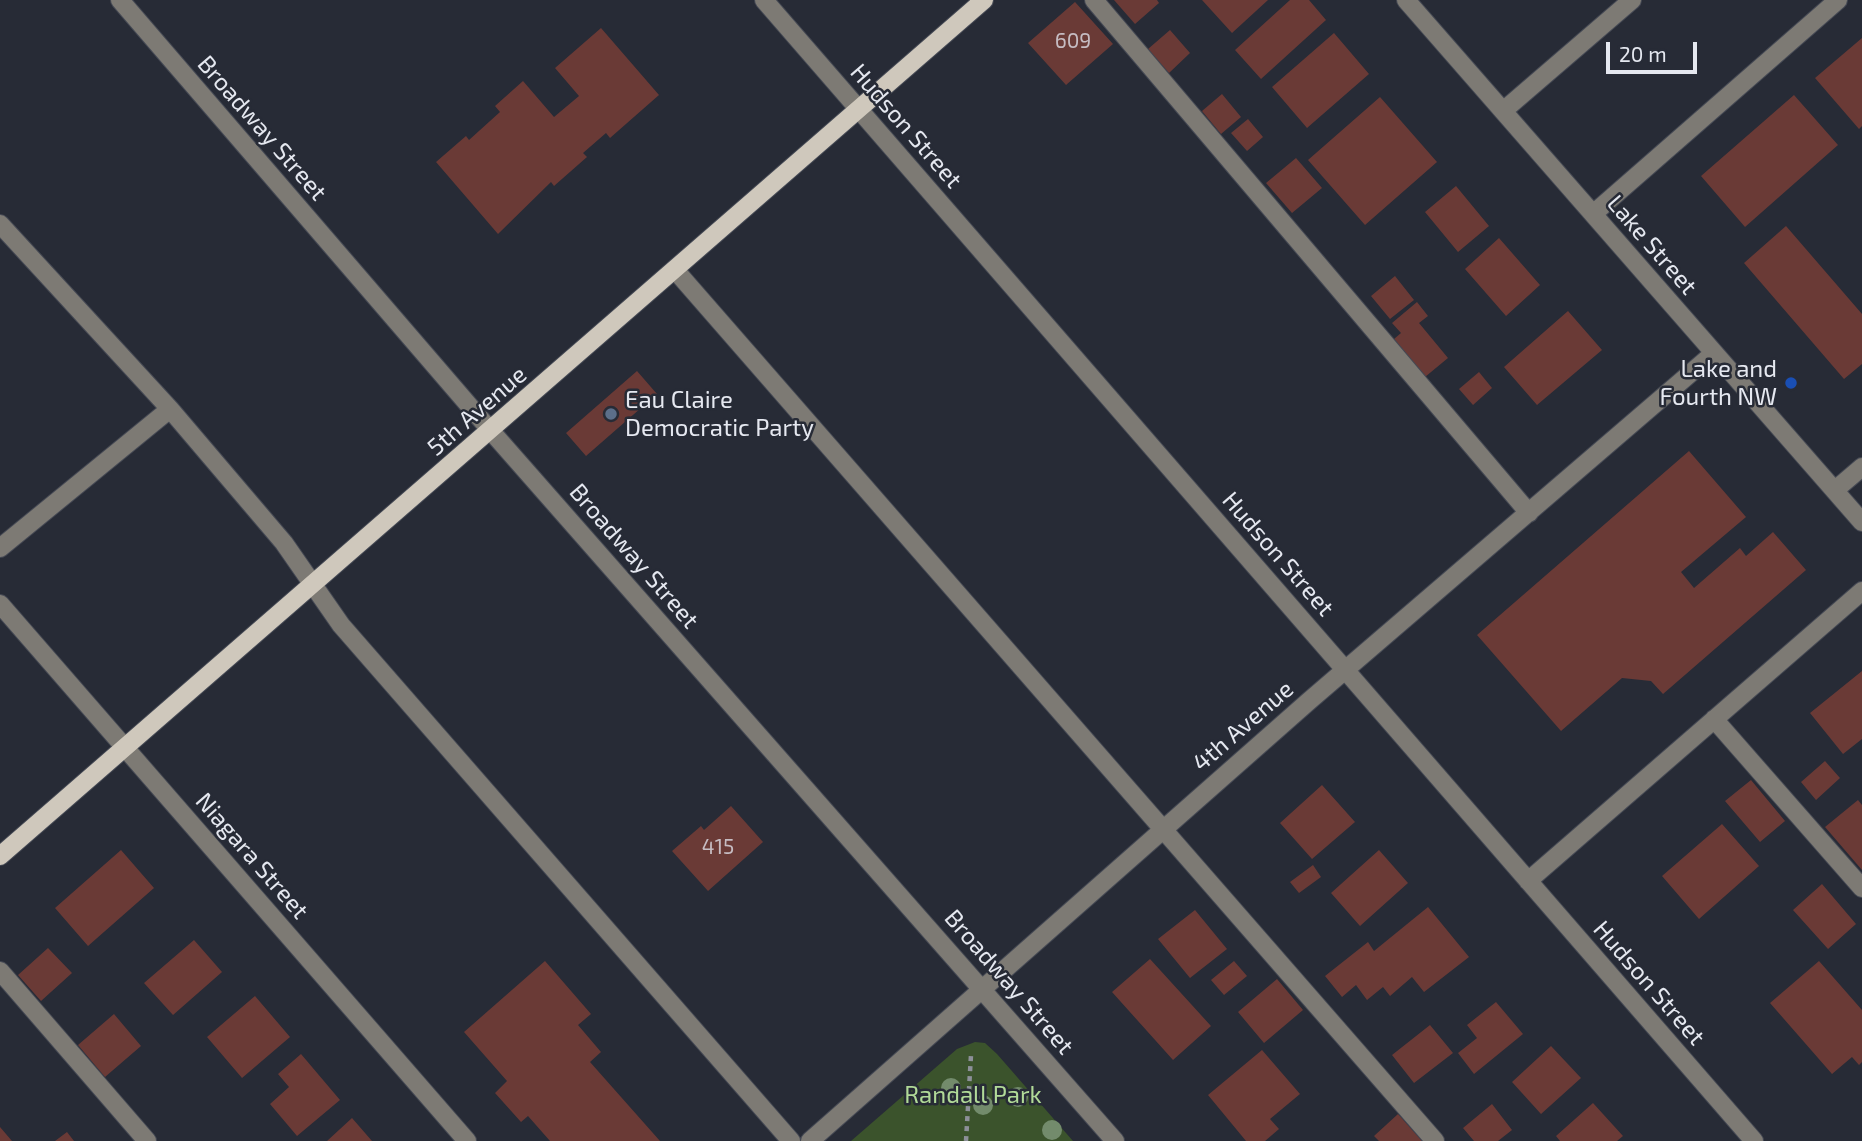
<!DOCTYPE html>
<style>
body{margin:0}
#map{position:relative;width:1862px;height:1141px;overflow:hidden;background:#272b36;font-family:"Exo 2",sans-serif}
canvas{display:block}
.scale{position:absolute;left:1606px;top:42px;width:91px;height:32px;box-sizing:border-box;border:4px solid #e5e8f0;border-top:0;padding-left:9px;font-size:21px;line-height:24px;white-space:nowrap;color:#e5e8f0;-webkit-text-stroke:5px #272b36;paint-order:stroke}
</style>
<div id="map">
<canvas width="1862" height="1141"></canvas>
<div class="scale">20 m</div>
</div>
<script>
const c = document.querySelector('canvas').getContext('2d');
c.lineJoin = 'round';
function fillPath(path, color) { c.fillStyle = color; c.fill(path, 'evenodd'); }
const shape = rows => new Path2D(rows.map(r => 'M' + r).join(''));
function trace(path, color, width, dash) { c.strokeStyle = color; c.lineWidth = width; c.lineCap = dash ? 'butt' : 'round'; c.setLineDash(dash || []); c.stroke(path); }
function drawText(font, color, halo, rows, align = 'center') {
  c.font = font + ' "Exo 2",sans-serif'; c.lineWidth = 5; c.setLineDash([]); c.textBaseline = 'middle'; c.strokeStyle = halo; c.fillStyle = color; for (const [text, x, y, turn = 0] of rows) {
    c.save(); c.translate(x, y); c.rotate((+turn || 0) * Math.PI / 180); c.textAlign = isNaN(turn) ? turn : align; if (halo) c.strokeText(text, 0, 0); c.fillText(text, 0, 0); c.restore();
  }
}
const green = shape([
 [975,1042,985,1043,997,1054,1073,1141,851,1141,957,1049]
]);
const building = shape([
 [1114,0,1157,0,1159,3,1135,24],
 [1202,0,1268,0,1232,33],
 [1290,0,1309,0,1326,20,1261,79,1235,50],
 [1075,2,1113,44,1066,85,1028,43],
 [601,28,659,95,610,138,606,133,583,153,587,157,554,186,551,182,498,234,436,162,466,136,469,140,500,112,495,106,523,81,554,117,579,96,555,68],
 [1170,30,1190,53,1169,73,1148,49],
 [1334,33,1369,74,1307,128,1272,87],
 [1862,38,1862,126,1859,129,1815,78],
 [1222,94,1241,117,1221,134,1202,111],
 [1794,95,1838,145,1745,227,1701,176],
 [1380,97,1437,162,1365,225,1308,160],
 [1248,119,1263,137,1247,151,1231,133],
 [1296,158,1322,188,1292,213,1266,183],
 [1456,186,1489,226,1458,252,1425,212],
 [1786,226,1862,314,1862,364,1844,379,1744,263],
 [1499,238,1540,285,1506,316,1465,269],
 [1395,276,1414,300,1390,319,1371,296],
 [1417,302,1428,316,1419,323,1448,358,1425,377,1394,339,1401,333,1392,323],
 [1568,311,1602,350,1537,405,1504,367],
 [637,371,657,394,586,456,566,433],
 [1479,372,1492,388,1473,405,1459,389],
 [1689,451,1746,517,1681,572,1694,588,1740,548,1746,556,1773,532,1806,570,1663,694,1651,681,1622,678,1561,731,1477,635],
 [1862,671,1862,739,1843,754,1810,713],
 [1825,761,1840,778,1816,800,1801,782],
 [1751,780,1785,821,1760,842,1725,801],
 [1322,785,1355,822,1312,859,1280,823],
 [1858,800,1862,805,1862,870,1825,827],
 [731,806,763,842,708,891,672,851,701,826,704,830],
 [1722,824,1759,866,1699,919,1662,876],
 [121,850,154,888,88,946,55,908],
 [1379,850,1408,883,1360,926,1331,893],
 [1313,865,1321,877,1299,893,1290,882],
 [1822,884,1856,924,1828,949,1793,910],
 [1428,907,1469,957,1424,992,1412,977,1390,996,1383,987,1367,1000,1356,985,1342,997,1325,976,1368,942,1374,951],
 [1195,910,1227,949,1190,978,1158,939],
 [194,940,222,972,173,1015,144,983],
 [48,948,72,973,41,1001,18,975],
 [1150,959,1211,1026,1173,1060,1112,992],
 [545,961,591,1014,578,1025,601,1052,590,1062,660,1141,550,1141,528,1116,521,1122,495,1093,507,1081,464,1032],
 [1234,961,1247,976,1224,995,1211,980],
 [1819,961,1862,1010,1862,1062,1859,1065,1852,1057,1832,1074,1770,1003],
 [1277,979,1303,1010,1264,1043,1238,1012],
 [255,996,290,1037,242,1078,207,1037],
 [1496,1002,1523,1034,1474,1074,1458,1053,1477,1038,1467,1025],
 [114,1014,141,1046,105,1077,78,1045],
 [1430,1025,1453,1053,1414,1083,1392,1055],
 [1551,1046,1581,1078,1541,1114,1512,1082],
 [1262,1050,1300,1094,1270,1119,1279,1129,1265,1141,1246,1141,1208,1095],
 [301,1054,340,1100,297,1136,270,1104,289,1087,278,1074],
 [1593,1103,1623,1136,1617,1141,1560,1141,1556,1136],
 [1492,1104,1512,1130,1498,1141,1474,1141,1463,1128],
 [1398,1114,1422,1141,1379,1141,1374,1136],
 [352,1118,372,1141,327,1141],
 [0,1127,12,1141,0,1141],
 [67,1132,74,1141,55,1141]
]);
const path = shape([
 [966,1141,971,1055]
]);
const minor = shape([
 [120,0,491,431,1115,1141],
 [764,0,1754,1141],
 [1094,0,1529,513],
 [1406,0,1862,522],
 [1503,111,1632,0],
 [1593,214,1838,0],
 [0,224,170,409,0,548],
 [676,271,1435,1141],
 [170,409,284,543,341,625,791,1141],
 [1835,490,1862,467],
 [0,604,467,1141],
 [1714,719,1862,888],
 [1528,881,1862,591],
 [0,971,147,1141],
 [810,1141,1309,701,1714,353]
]);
const major = shape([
 [0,856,984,0]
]);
const trees = [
 [951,1088],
 [1018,1097],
 [983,1105],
 [1052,1130]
];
const markers = [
 [1791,383,7,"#1a4fb4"],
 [611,414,7,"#5c6f8a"]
];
const numberNames = [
 ["609",1073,41],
 ["415",718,847]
];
const streetNames = [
 ["Hudson Street",906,126,49],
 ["Broadway Street",262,128,49],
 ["Lake Street",1652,245,49],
 ["5th Avenue",477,411,-41],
 ["Hudson Street",1278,554,49],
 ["Broadway Street",634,556,49],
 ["4th Avenue",1243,726,-41],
 ["Niagara Street",252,856,49],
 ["Broadway Street",1009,982,49],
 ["Hudson Street",1649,983,49]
];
const poiNames = [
 ["Lake and",1777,369],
 ["Fourth NW",1777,397],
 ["Eau Claire",625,400,"left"],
 ["Democratic Party",625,428,"left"]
];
const parkNames = [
 ["Randall Park",973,1095]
];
fillPath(green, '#3b532c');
fillPath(building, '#6a3a36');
trace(minor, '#454954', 20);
trace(major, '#454954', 20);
trace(path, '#8d9099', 4.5, [5, 5]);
trace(minor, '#7d7a74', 18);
trace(major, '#cfc8bc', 18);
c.fillStyle = '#738b6c';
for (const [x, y] of trees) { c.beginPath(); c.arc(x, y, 10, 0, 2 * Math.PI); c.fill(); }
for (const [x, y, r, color] of markers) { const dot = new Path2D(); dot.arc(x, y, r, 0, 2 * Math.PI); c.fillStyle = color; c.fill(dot); trace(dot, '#272b36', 2.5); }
drawText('21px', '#c6bcc2', null, numberNames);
drawText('24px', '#e5e8f0', '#272b36', streetNames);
drawText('24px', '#e5e8f0', '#272b36', poiNames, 'right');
drawText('24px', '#b1da98', '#272b36', parkNames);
</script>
